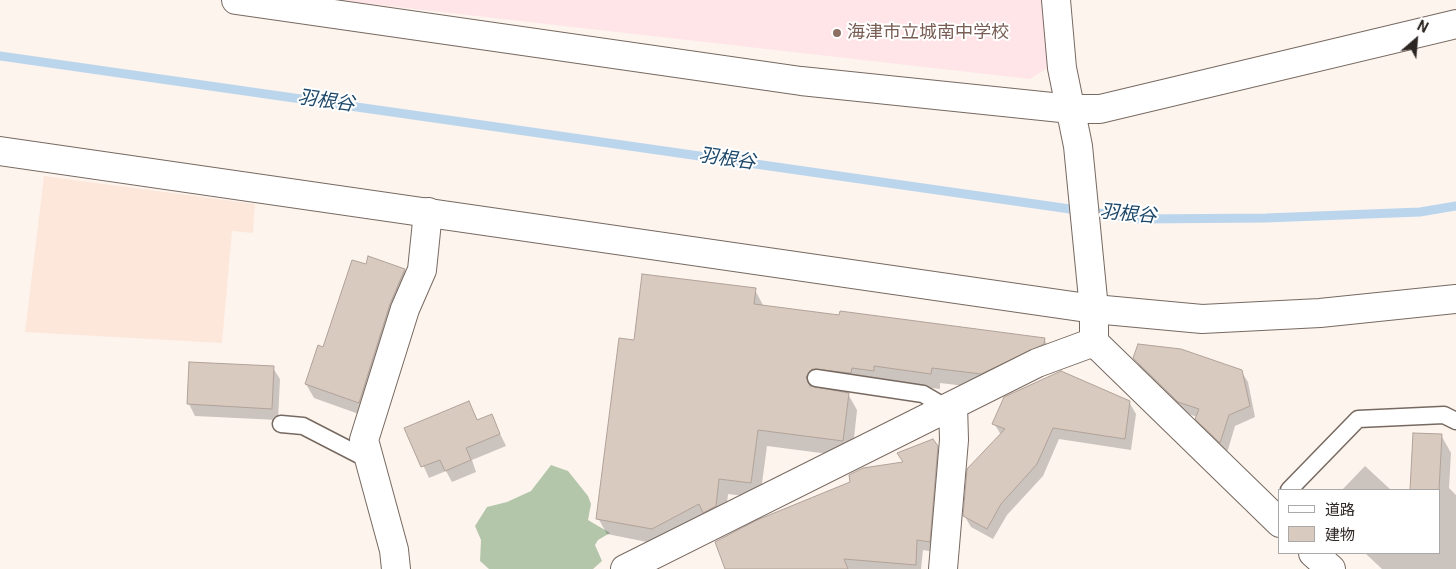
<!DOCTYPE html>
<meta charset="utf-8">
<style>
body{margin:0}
#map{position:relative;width:1456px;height:569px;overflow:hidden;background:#fdf4ee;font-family:Roboto,"Noto Sans JP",sans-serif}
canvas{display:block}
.legend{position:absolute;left:1278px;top:489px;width:162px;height:65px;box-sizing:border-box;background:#fff;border:1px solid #aba9a7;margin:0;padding:6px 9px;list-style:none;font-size:15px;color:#2d2723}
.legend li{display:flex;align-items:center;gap:10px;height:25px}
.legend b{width:25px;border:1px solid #aba9a7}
.north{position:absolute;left:1391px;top:15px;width:50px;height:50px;-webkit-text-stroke:4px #fff;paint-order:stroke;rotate:27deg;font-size:14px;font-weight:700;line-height:20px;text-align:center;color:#2d2723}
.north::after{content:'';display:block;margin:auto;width:18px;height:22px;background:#2d2723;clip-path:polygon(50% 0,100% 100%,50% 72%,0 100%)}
</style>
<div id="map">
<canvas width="1456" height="569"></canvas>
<ul class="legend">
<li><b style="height:6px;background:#fff"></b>道路</li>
<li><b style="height:14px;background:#d9cac0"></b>建物</li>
</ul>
<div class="north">N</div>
</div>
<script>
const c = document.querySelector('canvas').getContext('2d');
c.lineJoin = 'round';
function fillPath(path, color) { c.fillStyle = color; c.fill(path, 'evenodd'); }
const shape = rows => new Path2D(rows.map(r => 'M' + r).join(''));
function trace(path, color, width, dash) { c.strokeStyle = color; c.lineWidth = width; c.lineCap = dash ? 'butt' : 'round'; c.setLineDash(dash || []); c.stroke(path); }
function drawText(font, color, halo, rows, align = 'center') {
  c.font = font + ' Roboto,"Noto Sans JP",sans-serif'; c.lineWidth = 4; c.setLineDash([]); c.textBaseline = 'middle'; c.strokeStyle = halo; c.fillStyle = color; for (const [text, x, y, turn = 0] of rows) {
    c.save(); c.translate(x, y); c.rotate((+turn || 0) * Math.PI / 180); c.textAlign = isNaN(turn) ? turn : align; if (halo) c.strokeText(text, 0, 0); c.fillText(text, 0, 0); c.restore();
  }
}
const industrial = shape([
 [44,176,255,204,253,233,232,231,222,343,25,332]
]);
const education = shape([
 [336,0,1047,0,1052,65,1030,79]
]);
const forest = shape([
 [551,465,568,471,588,496,591,504,588,520,610,533,598,540,595,545,602,561,593,569,489,569,480,561,481,540,475,526,487,507,507,502,531,491]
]);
const shadow = shape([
 [405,270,413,284,367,417,314,398,306,384,323,348],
 [755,290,764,307,1044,339,1053,355,990,389,940,383,940,389,883,382,821,385,818,389,848,394,857,410,852,457,767,446,760,498,728,494,725,522,662,545,607,534,598,518,635,342],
 [1135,358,1241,371,1248,382,1255,417,1235,426,1227,453,1203,430,1197,417,1186,413,1141,369],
 [190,363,273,368,280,379,278,420,195,416,189,404],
 [1129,402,1136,414,1131,450,1059,439,1043,476,1007,515,993,539,971,527,964,515,1001,435,994,423],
 [469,403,478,421,491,415,506,446,472,460,476,472,452,482,446,471,429,478,406,428],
 [1414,434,1441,435,1451,453,1449,488,1456,495,1456,569,1382,569,1365,553,1440,553,1440,490,1411,490],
 [933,440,943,458,935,552,923,550,921,569,759,569],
 [1365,466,1391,490,1342,490]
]);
const stream = shape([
 [0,56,1140,219,1266,218,1420,212,1456,206]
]);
const building = shape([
 [368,256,405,269,390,304,359,403,305,384,318,345,323,347,352,260,366,264,368,256],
 [642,274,756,288,754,304,839,315,840,311,1045,338,1044,344,981,374,932,368,931,374,874,366,874,371,852,368,851,373,812,369,806,377,810,386,849,393,843,441,758,430,751,483,719,479,716,506,703,513,699,504,652,529,596,519,619,338,634,340,642,274],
 [1138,344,1181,349,1242,370,1250,406,1229,415,1220,443,1195,419,1199,409,1178,402,1133,358,1138,344],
 [189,362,274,366,272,409,187,404,189,362],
 [1061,371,1130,401,1125,439,1053,428,1037,464,1001,504,987,529,963,516,967,469,1005,429,992,424,1004,397,1061,371],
 [469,401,477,420,492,414,500,434,466,448,471,460,445,471,440,460,421,467,404,428,469,401],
 [1413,433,1442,434,1439,490,1410,490,1413,433],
 [933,439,938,446,930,542,917,540,916,565,844,559,848,569,725,569,715,542,757,520,850,482,849,475,863,468,903,462,897,453,933,439]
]);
const service = shape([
 [816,378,923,394,947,408],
 [281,424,303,426,369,460],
 [1289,490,1358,419,1444,415,1456,421]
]);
const minor = shape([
 [236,0,801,81,1071,109,1100,109,1456,24],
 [1056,0,1062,68,1078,146,1094,309,1094,342,1280,523],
 [1313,553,1331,569],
 [396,569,394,550,364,440,405,309,422,270,428,212],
 [625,569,1037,363,1094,342],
 [943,569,954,440,953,405]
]);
const tertiary = shape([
 [0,151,1094,309,1202,319,1320,313,1456,299]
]);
const markers = [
 [837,33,5,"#8d6e63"]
];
const educationNames = [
 ["海津市立城南中学校",847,33]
];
const waterNames = [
 ["羽根谷",326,102,8],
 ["羽根谷",727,160,8],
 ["羽根谷",1128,215,5]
];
fillPath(industrial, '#fde7da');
fillPath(education, '#ffe4e8');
fillPath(forest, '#b4c6aa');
fillPath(shadow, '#0003');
trace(stream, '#bbd5ec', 9);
fillPath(building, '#d9cac0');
trace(building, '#b1a299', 1);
trace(service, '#776960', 19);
trace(minor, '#776960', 30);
trace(tertiary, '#776960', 30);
trace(service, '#fff', 16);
trace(minor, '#fff', 28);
trace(tertiary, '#fff', 28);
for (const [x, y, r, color] of markers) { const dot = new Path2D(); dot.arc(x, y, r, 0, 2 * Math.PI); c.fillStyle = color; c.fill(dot); trace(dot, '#fff', 2); }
drawText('18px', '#785e54', '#fff', educationNames, 'left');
drawText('italic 19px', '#1e4869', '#fff', waterNames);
</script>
